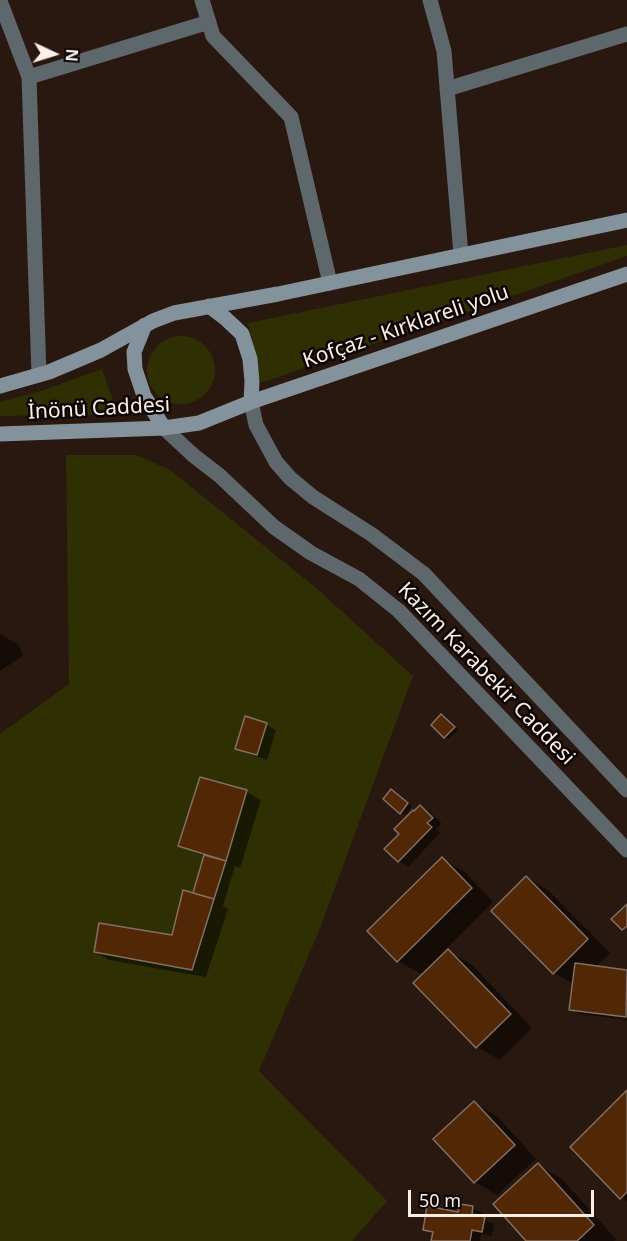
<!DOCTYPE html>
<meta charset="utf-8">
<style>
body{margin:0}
#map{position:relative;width:627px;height:1241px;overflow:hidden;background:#281810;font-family:"Noto Sans",sans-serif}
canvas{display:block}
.north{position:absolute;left:24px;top:24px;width:60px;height:60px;-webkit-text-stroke:4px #0c0503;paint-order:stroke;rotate:94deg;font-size:16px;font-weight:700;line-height:24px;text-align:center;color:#fbefe9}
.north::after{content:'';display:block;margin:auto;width:21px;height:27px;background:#fbefe9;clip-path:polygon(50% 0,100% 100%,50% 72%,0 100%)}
.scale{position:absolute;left:408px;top:1190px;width:186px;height:27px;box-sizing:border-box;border:3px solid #fbefe9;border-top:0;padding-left:8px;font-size:18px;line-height:21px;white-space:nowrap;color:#fbefe9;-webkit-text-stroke:4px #0c0503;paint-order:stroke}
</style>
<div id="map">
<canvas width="627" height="1241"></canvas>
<div class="north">N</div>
<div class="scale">50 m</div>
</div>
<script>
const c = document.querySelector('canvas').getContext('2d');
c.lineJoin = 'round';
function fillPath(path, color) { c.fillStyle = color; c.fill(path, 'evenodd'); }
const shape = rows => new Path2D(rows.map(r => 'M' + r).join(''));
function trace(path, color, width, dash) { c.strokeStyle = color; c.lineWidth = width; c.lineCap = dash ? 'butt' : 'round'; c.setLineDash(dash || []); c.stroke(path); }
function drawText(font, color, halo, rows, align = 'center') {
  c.font = font + ' "Noto Sans",sans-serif'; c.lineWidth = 5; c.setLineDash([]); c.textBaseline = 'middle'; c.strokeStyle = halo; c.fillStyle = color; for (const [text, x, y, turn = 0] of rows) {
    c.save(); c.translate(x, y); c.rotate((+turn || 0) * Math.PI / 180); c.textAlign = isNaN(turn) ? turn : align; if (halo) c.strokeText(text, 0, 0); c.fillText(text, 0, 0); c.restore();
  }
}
const green = shape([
 [627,245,627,256,261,383,248,323],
 '147 370a34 34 0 1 1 68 0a34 34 0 1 1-68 0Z',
 [102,369,118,414,0,416,0,402,41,391],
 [66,455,136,455,170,470,315,587,413,676,319,931,259,1071,387,1201,352,1241,0,1241,0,734,69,684]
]);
const shadow = shape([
 [0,634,19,645,23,656,0,671],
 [442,716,458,730,449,739,445,736],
 [266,724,276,730,267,760,246,753,237,748],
 [201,779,247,792,261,800,240,868,235,866,223,906,228,909,206,977,109,960,95,952,173,936,201,897,205,857,180,845],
 [396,793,412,806,405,815,401,812],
 [421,807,430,812,442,824,436,829,440,833,408,867,399,861,401,834],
 [442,859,465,872,493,902,445,950,471,964,532,1028,500,1060,477,1047,423,975,398,961],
 [526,877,549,891,610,953,595,968,627,972,627,1020,580,1014,571,1009,574,984,554,973],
 [627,1092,627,1201,621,1197],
 [474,1103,497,1116,536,1159,497,1195,475,1182],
 [538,1165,561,1178,616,1239,614,1241,528,1241],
 [473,1208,482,1213,481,1218,494,1224,492,1236,481,1234,480,1241,433,1241,434,1235,425,1230]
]);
const building = shape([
 [441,714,455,727,444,738,431,725,441,714],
 [245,716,267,723,257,755,235,749,245,716],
 [200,777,247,790,226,861,178,846,200,777],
 [391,789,408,803,400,814,383,799,391,789],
 [420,805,433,818,427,823,432,827,398,862,384,849,399,834,394,829,413,810,414,811,420,805],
 [204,855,226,861,214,899,193,893,204,855],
 [442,857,472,888,397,962,367,931,442,857],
 [526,876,588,939,553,974,491,911,526,876],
 [183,890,214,899,192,970,94,952,99,923,172,935,183,890],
 [627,904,627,926,622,930,611,919,627,904],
 [448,949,511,1014,476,1048,413,983,448,949],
 [575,963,627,970,626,1017,569,1010,575,963],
 [627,1090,627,1192,620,1199,570,1147,627,1090],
 [474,1101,515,1145,474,1183,433,1139,474,1101],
 [538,1163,594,1225,577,1241,526,1241,493,1204,538,1163],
 [459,1204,473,1206,472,1214,485,1217,482,1232,472,1230,470,1241,431,1241,433,1232,423,1230,427,1206,458,1212,459,1204]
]);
const minor = shape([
 [202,0,213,36,291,117,330,283],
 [430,0,444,51,461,255],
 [0,1,29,77,209,22],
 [29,77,39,375],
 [447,89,627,34]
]);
const tertiary = shape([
 [251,402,256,425,276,462,290,478,313,497,371,534,424,574,627,790],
 [164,428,193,455,220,476,274,527,311,553,359,579,399,611,627,850]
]);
const secondary = shape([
 [209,306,225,318,242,334,250,359,252,381,251,402],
 [145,325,134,352,135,369,144,396,164,428],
 [0,386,49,372,101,350,153,321,174,313,278,294,627,220],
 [0,434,164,428,199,423,251,402,627,274]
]);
const streetNames = [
 ["Kofçaz - Kırklareli yolu",406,327,-19],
 ["İnönü Caddesi",99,409,-3],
 ["Kazım Karabekir Caddesi",486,674,46]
];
fillPath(green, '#2e3004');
fillPath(shadow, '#0007');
fillPath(building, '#522705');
trace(building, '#836f63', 1.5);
trace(minor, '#5e676c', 15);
trace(tertiary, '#5e676c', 15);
trace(secondary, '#84939b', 15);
drawText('21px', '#fbefe9', '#0c0503', streetNames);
</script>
